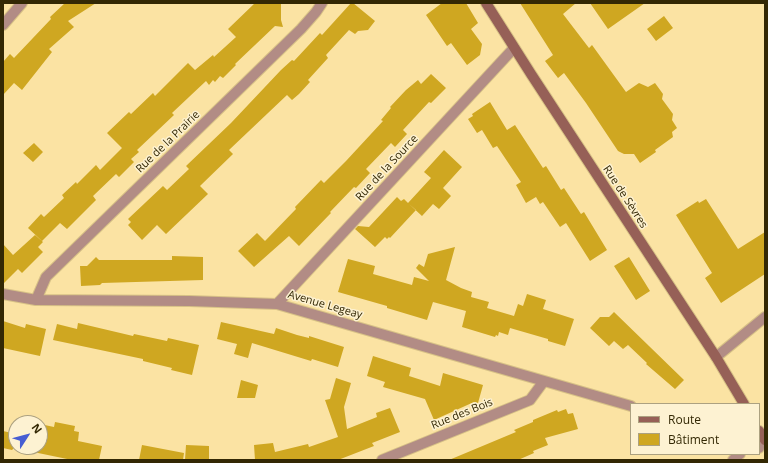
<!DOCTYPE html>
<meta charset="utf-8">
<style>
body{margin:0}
#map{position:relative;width:768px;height:463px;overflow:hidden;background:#fbe3a3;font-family:"Open Sans",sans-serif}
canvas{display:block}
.frame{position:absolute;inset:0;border:4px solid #332804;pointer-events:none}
.legend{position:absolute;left:630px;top:403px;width:130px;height:52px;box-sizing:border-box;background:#fdf2d2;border:1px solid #aca180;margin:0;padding:5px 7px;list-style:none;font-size:12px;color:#332804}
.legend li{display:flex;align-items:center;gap:8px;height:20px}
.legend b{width:20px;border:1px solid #aca180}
.north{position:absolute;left:8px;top:415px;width:40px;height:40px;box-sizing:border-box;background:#fdf2d2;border:1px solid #aca180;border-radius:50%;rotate:54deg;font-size:11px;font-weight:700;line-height:16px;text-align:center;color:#332804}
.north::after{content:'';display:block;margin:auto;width:14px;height:18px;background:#475ed2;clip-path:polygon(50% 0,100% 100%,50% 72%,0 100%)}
</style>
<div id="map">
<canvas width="768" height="463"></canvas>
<div class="frame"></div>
<ul class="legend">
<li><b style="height:5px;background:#966057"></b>Route</li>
<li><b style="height:11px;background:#cfa721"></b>Bâtiment</li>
</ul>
<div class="north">N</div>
</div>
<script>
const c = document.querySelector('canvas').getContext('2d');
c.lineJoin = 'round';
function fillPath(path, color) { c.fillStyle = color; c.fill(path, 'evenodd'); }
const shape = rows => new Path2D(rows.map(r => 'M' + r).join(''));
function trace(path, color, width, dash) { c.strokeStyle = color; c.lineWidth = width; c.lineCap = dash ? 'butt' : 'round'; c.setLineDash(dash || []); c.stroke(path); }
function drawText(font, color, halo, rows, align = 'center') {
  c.font = font + ' "Open Sans",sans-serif'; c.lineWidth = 3; c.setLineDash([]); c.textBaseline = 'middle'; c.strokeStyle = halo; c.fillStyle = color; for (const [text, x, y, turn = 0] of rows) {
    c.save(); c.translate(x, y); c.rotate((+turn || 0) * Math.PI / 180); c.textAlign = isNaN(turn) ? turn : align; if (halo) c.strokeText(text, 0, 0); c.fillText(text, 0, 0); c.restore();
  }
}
const building = shape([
 [65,3,96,3,68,21,74,27,49,49,52,52,22,90,14,83,3,95,3,62,10,54,14,58,51,19,50,17],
 [255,3,281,3,281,20,283,27,275,26,235,64,236,65,223,78,220,76,215,82,213,80,209,85,206,81,172,113,174,115,137,150,139,152,131,159,134,162,119,177,116,174,93,196,96,200,67,229,60,223,42,241,28,228,41,214,44,217,64,198,62,195,76,182,77,184,96,165,100,170,122,148,107,133,129,112,131,114,153,93,155,96,188,63,195,70,213,55,214,57,236,37,228,29],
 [351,3,353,3,375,21,368,30,358,31,355,34,349,30,326,55,328,58,308,80,310,82,299,94,292,100,287,95,229,150,233,154,200,186,208,194,166,234,157,225,142,240,128,225,131,222,128,219,163,186,167,190,189,169,186,166,231,123,281,70,292,60,294,61,320,33,322,35],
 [442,3,466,3,478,23,471,29,482,44,480,55,467,65,451,43,447,46,426,15],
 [520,3,576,3,563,14,589,48,592,45,626,92,639,83,648,87,655,83,663,94,662,99,673,114,672,120,677,128,672,132,673,137,655,150,656,152,640,163,634,154,624,154,618,151,586,103,564,73,558,78,545,61,553,55],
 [590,3,645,3,608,29],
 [664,16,673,28,656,41,647,29],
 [431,74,446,88,431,103,429,102,403,130,407,134,395,147,391,143,366,169,370,173,356,188,354,187,330,212,331,213,299,246,289,236,254,267,238,251,257,233,265,241,296,209,295,207,321,180,324,183,346,161,383,121,381,120,391,108,390,107,406,90,418,80,421,84],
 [490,102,507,130,515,125,543,168,546,166,561,190,564,188,581,214,584,212,607,250,590,261,566,223,560,227,543,202,540,204,536,197,526,203,516,185,521,182,497,146,493,148,482,130,477,133,468,119,473,116,472,114],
 [34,143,43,152,33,162,23,153],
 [444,150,462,167,443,188,451,196,439,209,433,204,422,216,409,204,416,210,390,238,389,237,387,239,385,237,375,247,355,229,358,226,369,227,397,197,401,201,404,199,408,203,431,178,424,172],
 [706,199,738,249,765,232,765,274,721,303,705,278,712,273,676,215,698,201,699,203],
 [35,235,43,242,38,247,43,252,22,273,18,269,3,284,3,244,13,255],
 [455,247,446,280,461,288,472,292,471,297,489,302,487,308,514,316,518,304,523,306,527,294,546,300,543,309,574,319,565,346,548,341,548,339,510,328,508,335,499,332,498,336,496,335,495,337,462,327,466,311,433,302,427,320,387,308,387,306,338,292,348,259,375,266,373,274,412,285,414,277,429,281,416,268,419,264,424,267,428,254],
 [172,256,203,257,203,280,102,283,100,285,81,286,80,266,87,266,96,257,99,260,172,260],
 [629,257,650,291,636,300,614,266],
 [614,312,684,380,675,389,646,364,647,363,628,345,623,349,614,341,609,346,590,328,600,317,609,317],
 [3,321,25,328,26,324,46,329,40,356,3,348],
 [221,322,274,334,276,328,297,335,309,338,309,336,344,347,338,367,312,359,311,361,252,343,248,358,234,354,237,344,217,339],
 [78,323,133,336,134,334,167,341,168,338,199,345,192,375,171,370,172,368,143,361,143,359,53,340,57,324,77,329],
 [373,356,411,368,409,376,440,386,443,373,483,385,478,403,474,402,434,420,425,399,383,387,385,382,367,376],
 [336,378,351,383,344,407,347,429,377,417,376,413,390,408,400,432,372,443,374,446,338,460,255,460,254,445,273,443,275,452,308,444,309,447,338,437,325,400,330,399],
 [241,380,258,385,255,398,237,398],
 [566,409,568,414,573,413,578,429,545,438,548,445,533,451,534,453,518,460,449,460,516,432,514,430,533,422,533,420,557,410,558,412],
 [55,422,75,426,74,431,79,432,78,441,102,446,99,460,72,460,14,448,12,450,3,448,3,431,16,434,16,447,40,447,40,424,54,427],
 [142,445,184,453,183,460,139,460],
 [186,445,209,446,209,460,185,460]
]);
const minor = shape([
 [3,25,22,3],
 [3,294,36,300,189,301,277,304,631,406],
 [36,300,46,277,301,29,316,12,322,3],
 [277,304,514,48],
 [716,357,765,317],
 [759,431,759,448],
 [382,460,530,400,544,381],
 [733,460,740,454]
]);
const secondary = shape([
 [486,3,531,74,716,357,744,404],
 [759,431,765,440]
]);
const streetNames = [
 ["Rue de la Prairie",168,142,-44],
 ["Rue de la Source",387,168,-47],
 ["Rue de Sèvres",625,197,57],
 ["Avenue Legeay",325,305,16],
 ["Rue des Bois",462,414,-22]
];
fillPath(building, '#cfa721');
trace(minor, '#d7c186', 12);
trace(secondary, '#d7c186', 12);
trace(minor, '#b28c85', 10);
trace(secondary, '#966057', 10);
drawText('11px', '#332804', '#fdf2d2', streetNames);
</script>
